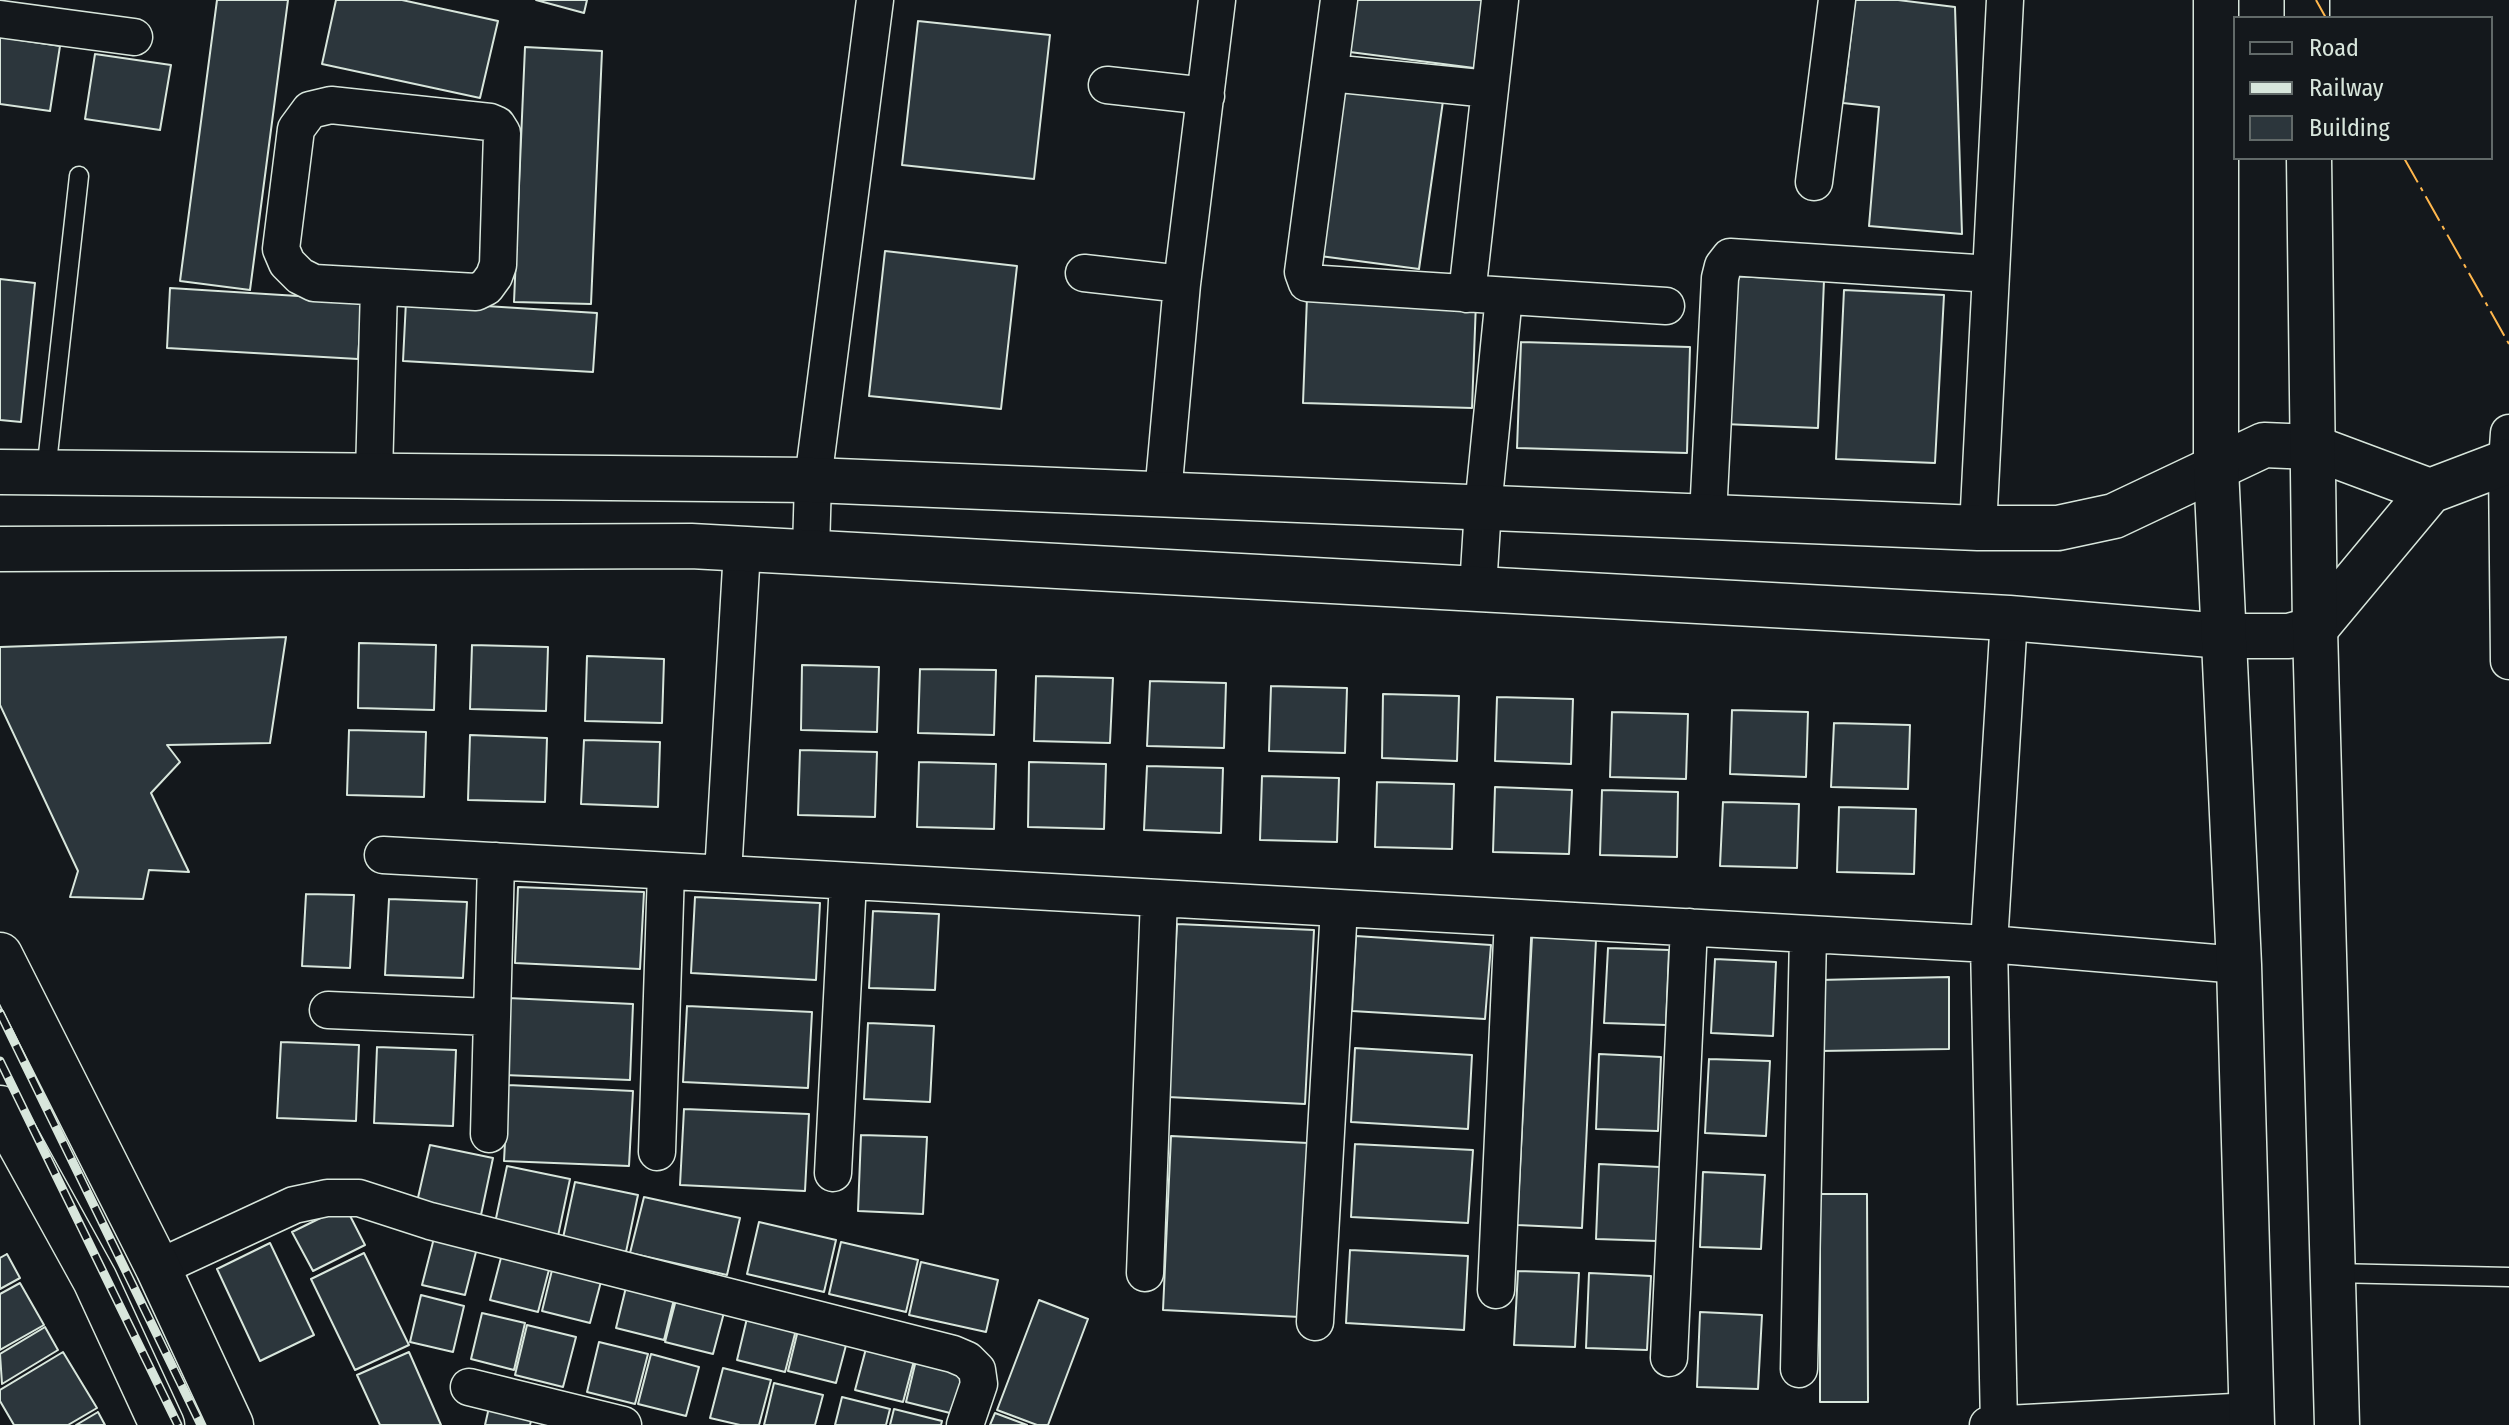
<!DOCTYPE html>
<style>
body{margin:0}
#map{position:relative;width:2509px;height:1425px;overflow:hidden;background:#14181c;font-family:"Fira Sans Condensed",sans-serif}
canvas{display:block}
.legend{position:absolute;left:2233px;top:16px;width:260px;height:144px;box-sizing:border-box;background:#14181c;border:2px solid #626a69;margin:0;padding:10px 14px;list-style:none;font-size:24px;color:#d8e6dc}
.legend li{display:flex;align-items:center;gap:16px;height:40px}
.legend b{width:40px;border:2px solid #626a69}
</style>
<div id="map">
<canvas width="2509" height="1425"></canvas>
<ul class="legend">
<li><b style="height:10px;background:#14181c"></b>Road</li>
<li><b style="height:10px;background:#d8e6dc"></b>Railway</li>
<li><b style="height:22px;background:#2c363c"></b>Building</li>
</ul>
</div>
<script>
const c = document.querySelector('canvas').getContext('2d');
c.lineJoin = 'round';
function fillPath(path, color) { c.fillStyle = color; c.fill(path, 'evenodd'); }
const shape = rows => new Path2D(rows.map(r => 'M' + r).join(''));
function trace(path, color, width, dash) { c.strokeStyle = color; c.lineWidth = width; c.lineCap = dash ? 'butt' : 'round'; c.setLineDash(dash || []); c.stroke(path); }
const building = shape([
 [217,0,288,0,250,290,180,281,217,0],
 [336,0,402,0,498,21,480,98,322,64,336,0],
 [536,0,587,0,584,13,536,0],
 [1349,0,1483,0,1474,68,1342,51,1349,0],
 [1855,0,1898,0,1955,7,1962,234,1869,226,1879,107,1843,103,1855,0],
 [918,21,1050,35,1034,179,902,165,918,21],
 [0,37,60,46,50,111,0,104,0,37],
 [525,47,602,51,591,304,514,302,525,47],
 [95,54,171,65,160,130,85,119,95,54],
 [1343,88,1443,101,1419,269,1320,256,1343,88],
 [885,251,1017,266,1001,409,869,396,885,251],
 [1730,276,1824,280,1818,428,1724,424,1730,276],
 [0,279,35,283,21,422,0,420,0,279],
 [170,288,362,300,358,359,167,348,170,288],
 [1844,290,1944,295,1935,463,1836,459,1844,290],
 [1307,297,1476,302,1472,408,1303,403,1307,297],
 [406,301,597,313,593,372,403,361,406,301],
 [1521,342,1690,347,1687,453,1517,448,1521,342],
 [286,637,270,743,167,745,180,762,151,793,189,872,149,870,143,899,70,897,78,871,0,705,0,647,286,637],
 [359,643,436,645,434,710,358,708,359,643],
 [472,645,548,647,546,711,470,709,472,645],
 [587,656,664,659,662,723,585,721,587,656],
 [802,665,879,667,877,732,801,730,802,665],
 [920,669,996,670,994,735,918,733,920,669],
 [1036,676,1113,678,1110,743,1034,741,1036,676],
 [1150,681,1226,683,1224,748,1147,746,1150,681],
 [1271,686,1347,688,1345,753,1269,751,1271,686],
 [1383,694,1459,696,1457,761,1382,758,1383,694],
 [1497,697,1573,699,1571,764,1495,761,1497,697],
 [1732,710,1808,712,1806,777,1730,774,1732,710],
 [1612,712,1688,714,1686,779,1610,777,1612,712],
 [1834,723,1910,725,1908,789,1831,787,1834,723],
 [349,730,426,732,424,797,347,795,349,730],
 [470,735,547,738,545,802,468,800,470,735],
 [584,740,660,742,658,807,581,804,584,740],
 [800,750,877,752,875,817,798,815,800,750],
 [919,762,996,764,994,829,917,827,919,762],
 [1029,762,1106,764,1104,829,1028,827,1029,762],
 [1147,766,1223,768,1221,833,1144,830,1147,766],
 [1262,776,1339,778,1337,842,1260,840,1262,776],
 [1377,782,1454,784,1452,849,1375,847,1377,782],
 [1495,787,1572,790,1569,854,1493,852,1495,787],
 [1602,790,1678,792,1677,857,1600,855,1602,790],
 [1723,802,1799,804,1797,868,1720,866,1723,802],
 [1839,807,1916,809,1914,874,1837,872,1839,807],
 [518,887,644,892,640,969,515,963,518,887],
 [306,894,354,895,350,968,302,966,306,894],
 [695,897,820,903,816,980,691,973,695,897],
 [389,899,467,902,463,978,385,975,389,899],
 [873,911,939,914,935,990,869,988,873,911],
 [1177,924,1314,930,1305,1104,1168,1097,1177,924],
 [1356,936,1491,945,1485,1019,1352,1011,1356,936],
 [1532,937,1596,940,1582,1228,1517,1225,1532,937],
 [1608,948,1669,950,1666,1025,1604,1023,1608,948],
 [1715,959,1776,962,1773,1036,1711,1033,1715,959],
 [1949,977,1949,1049,1820,1051,1819,980,1949,977],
 [508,998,633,1004,630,1080,504,1075,508,998],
 [687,1006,812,1012,808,1088,683,1082,687,1006],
 [868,1023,934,1026,930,1102,864,1099,868,1023],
 [281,1042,359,1045,356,1121,277,1118,281,1042],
 [377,1047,456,1050,453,1126,374,1123,377,1047],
 [1355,1048,1472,1055,1468,1129,1351,1122,1355,1048],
 [1599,1054,1661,1057,1658,1131,1596,1129,1599,1054],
 [1709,1059,1770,1061,1766,1136,1705,1133,1709,1059],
 [508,1085,633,1091,629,1166,504,1161,508,1085],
 [684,1109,809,1114,805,1191,680,1185,684,1109],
 [861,1135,927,1137,923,1214,858,1211,861,1135],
 [1171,1136,1308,1143,1300,1317,1163,1310,1171,1136],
 [1355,1144,1473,1150,1468,1223,1351,1217,1355,1144],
 [430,1145,493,1158,481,1215,417,1202,430,1145],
 [1599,1164,1660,1167,1657,1241,1596,1239,1599,1164],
 [507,1166,570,1179,558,1236,495,1223,507,1166],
 [1703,1172,1765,1175,1761,1249,1700,1247,1703,1172],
 [575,1182,638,1195,626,1252,563,1238,575,1182],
 [1820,1194,1867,1194,1868,1402,1820,1402,1820,1194],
 [644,1197,740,1218,727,1275,630,1253,644,1197],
 [345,1206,365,1245,313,1271,292,1232,345,1206],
 [759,1222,836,1240,824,1292,747,1274,759,1222],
 [434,1238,477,1248,465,1295,422,1285,434,1238],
 [841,1242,918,1260,906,1312,829,1294,841,1242],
 [270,1243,314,1335,260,1361,217,1269,270,1243],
 [503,1250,551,1262,538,1312,490,1300,503,1250],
 [1350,1250,1468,1256,1464,1330,1346,1323,1350,1250],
 [364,1253,409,1345,355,1370,311,1279,364,1253],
 [7,1254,20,1278,0,1289,0,1258,7,1254],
 [554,1262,603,1274,590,1323,542,1311,554,1262],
 [921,1262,998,1280,986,1332,909,1315,921,1262],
 [1518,1271,1579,1273,1575,1347,1514,1345,1518,1271],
 [1589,1273,1651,1276,1647,1350,1586,1348,1589,1273],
 [628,1279,676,1291,664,1340,616,1328,628,1279],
 [20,1283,44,1325,0,1350,0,1294,20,1283],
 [678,1292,726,1305,713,1354,665,1342,678,1292],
 [421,1295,464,1306,453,1352,410,1342,421,1295],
 [1039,1300,1088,1319,1048,1425,1037,1425,997,1410,1039,1300],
 [749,1310,798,1322,785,1372,737,1360,749,1310],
 [1700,1312,1762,1315,1758,1389,1697,1387,1700,1312],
 [482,1313,525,1323,514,1370,471,1359,482,1313],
 [800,1322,849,1334,836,1383,788,1371,800,1322],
 [527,1325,576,1337,563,1387,515,1375,527,1325],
 [45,1327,58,1350,2,1384,0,1354,45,1327],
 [868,1341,916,1353,903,1402,855,1390,868,1341],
 [599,1342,648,1354,635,1404,587,1392,599,1342],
 [63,1352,97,1408,68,1425,14,1425,0,1401,0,1390,63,1352],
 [409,1352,441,1425,380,1425,357,1375,409,1352],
 [918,1352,967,1364,954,1414,906,1402,918,1352],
 [651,1354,699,1367,686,1416,638,1404,651,1354],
 [723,1368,771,1380,759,1425,740,1425,710,1418,723,1368],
 [774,1383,823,1395,815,1425,764,1425,774,1383],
 [842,1397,890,1409,886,1425,835,1425,842,1397],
 [490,1403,533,1413,530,1425,485,1425,490,1403],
 [894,1409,942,1421,941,1425,890,1425,894,1409],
 [98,1412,105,1425,76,1425,98,1412],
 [995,1413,1027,1425,990,1425,995,1413]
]);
const service = shape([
 [46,472,79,176],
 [2333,1273,2509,1277]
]);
const minor = shape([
 [1339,0,1303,272,1307,283,1666,306],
 [0,19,134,37],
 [1330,73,1489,89],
 [1107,85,1206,96],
 [331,105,490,122,497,125,502,133,498,265,494,276,486,287,476,292,314,283,300,276,287,263,281,249,296,129,310,110,331,105],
 [1814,182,1837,0],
 [1084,273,1182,284],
 [1467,294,1500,0],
 [2509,433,2507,462,2509,661],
 [374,475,379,287],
 [1163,494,1182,284,1217,0],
 [1708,516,1720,278,1723,266,1730,257,1991,274],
 [1978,528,2005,0],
 [811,550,813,480,875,0],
 [1478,588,1483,508,1504,296],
 [383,855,1989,944,2239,965],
 [723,874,742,550],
 [328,1010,490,1017],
 [489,1134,496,861],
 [657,1152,666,871],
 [833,1173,848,881],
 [158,1268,294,1205,327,1198,359,1198,430,1221,953,1354,967,1360,977,1370,979,1384,965,1425],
 [1145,1273,1159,898],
 [1496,1290,1513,918],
 [1315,1322,1339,908],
 [1669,1358,1689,927],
 [1799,1369,1808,934],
 [469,1387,623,1425],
 [1988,1425,2252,1411],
 [1999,1425,1989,944,2009,618]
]);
const tertiary = shape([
 [0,472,813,480,1978,528,2058,528,2114,516,2264,445,2312,447,2430,491],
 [0,549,691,546,2009,618,2223,636,2289,636,2315,629,2430,491,2509,461],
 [0,955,158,1268,231,1425],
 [0,1108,95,1280,162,1425]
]);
const primary = shape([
 [2216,0,2216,468,2239,965,2252,1425],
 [2307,0,2307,18],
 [2309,158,2315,629,2337,1425]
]);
const rail = shape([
 [0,1013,201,1425],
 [0,1061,178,1425]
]);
const power = shape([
 [2316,0,2326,18],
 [2404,158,2509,344]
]);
fillPath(building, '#2c363c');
trace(building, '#d8e6dc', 2);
trace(service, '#d8e6dc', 21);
trace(minor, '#d8e6dc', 39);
trace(tertiary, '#d8e6dc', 47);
trace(primary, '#d8e6dc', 47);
trace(service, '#14181c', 18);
trace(minor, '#14181c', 36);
trace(tertiary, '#14181c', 44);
trace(primary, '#14181c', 44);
trace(rail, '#d8e6dc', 9);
trace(rail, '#14181c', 6, [18]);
trace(power, '#ffb74d', 2, [28, 6, 4, 6]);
</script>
